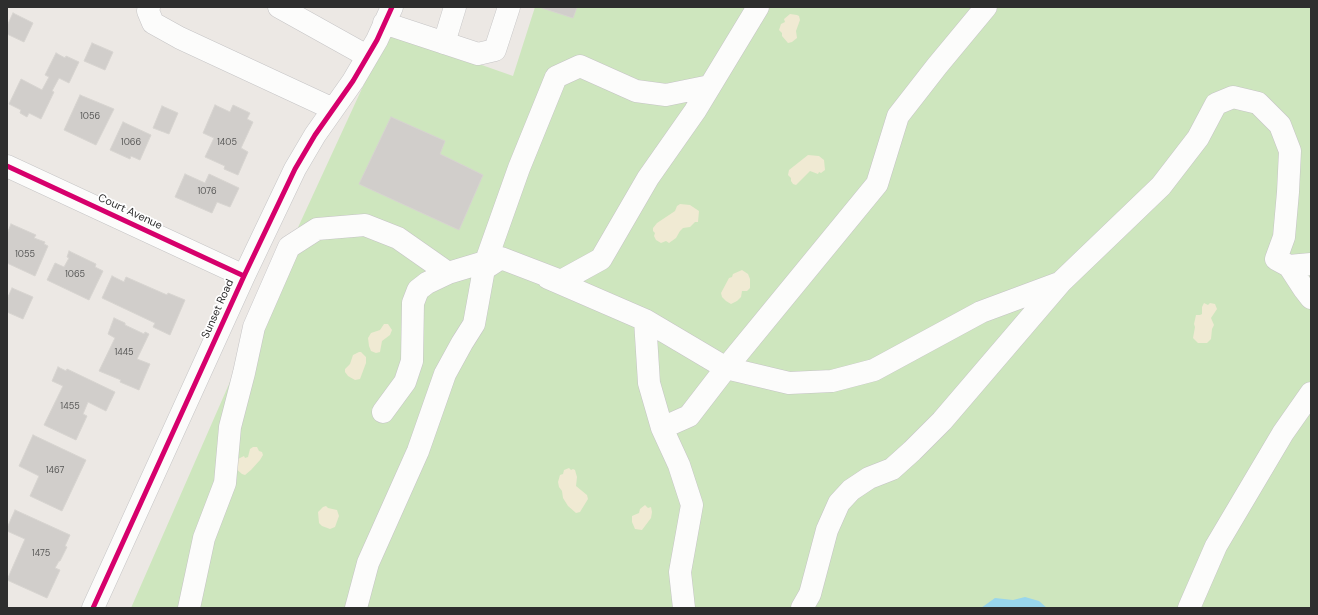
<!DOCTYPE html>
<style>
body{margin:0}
#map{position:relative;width:1318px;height:615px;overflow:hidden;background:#ece8e4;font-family:"DM Sans",sans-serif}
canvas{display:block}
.frame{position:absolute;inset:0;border:8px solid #2e2e2e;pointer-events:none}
</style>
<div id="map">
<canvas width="1318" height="615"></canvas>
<div class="frame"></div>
</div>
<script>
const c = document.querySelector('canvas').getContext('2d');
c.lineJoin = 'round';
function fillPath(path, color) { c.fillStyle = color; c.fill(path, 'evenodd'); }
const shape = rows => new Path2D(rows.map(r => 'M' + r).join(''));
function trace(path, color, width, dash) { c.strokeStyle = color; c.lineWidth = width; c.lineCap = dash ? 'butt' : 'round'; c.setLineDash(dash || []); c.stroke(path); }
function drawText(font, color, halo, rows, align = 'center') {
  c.font = font + ' "DM Sans",sans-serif'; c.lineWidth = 3.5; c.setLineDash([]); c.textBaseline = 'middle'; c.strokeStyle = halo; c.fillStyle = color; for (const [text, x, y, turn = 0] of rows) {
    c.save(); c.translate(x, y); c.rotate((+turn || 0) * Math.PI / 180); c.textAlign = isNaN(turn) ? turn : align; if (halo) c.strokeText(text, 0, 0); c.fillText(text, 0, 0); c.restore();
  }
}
const green = shape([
 [535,7,1311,7,1311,608,131,608,289,247,388,32,513,76]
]);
const sand = shape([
 [790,14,797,15,799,16,800,20,796,31,797,38,792,42,788,43,782,36,782,33,779,30,781,24,785,22,784,19],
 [808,155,819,156,824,160,825,170,821,173,819,172,818,174,810,171,796,185,793,184,791,181,791,178,788,175,789,170],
 [680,204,690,205,699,211,698,222,695,222,690,227,683,228,680,231,676,238,669,243,666,241,661,243,656,240,654,236,655,233,653,231,653,228,657,223,675,211,677,206],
 [742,270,748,274,750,279,750,288,747,291,742,291,741,297,737,301,731,304,726,301,722,297,721,293,729,278,732,277,733,274],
 [1204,303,1208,305,1210,303,1215,304,1217,309,1211,318,1214,325,1212,329,1211,339,1207,343,1198,343,1193,338,1195,327,1194,324,1196,315,1200,315,1202,314,1202,307],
 [384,324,388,324,392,330,390,335,382,341,380,352,376,353,371,351,369,346,368,338,371,333,380,330],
 [359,352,361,352,366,357,366,363,360,379,355,380,348,376,345,372,345,369,350,364,353,355],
 [253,447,257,447,259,451,262,452,263,455,260,460,251,470,245,475,242,474,235,468,236,460,244,456,245,458,248,457,250,449],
 [569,468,571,470,573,469,575,470,577,477,576,486,587,495,588,499,580,512,576,513,568,506,563,498,562,491,559,487,558,482,560,475,563,474,564,470],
 [645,505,648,508,651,507,652,512,651,518,642,530,635,529,632,522,632,516,639,513,640,509],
 [326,506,328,508,337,510,339,516,335,527,330,529,322,526,319,523,318,512,323,507]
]);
const water = shape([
 [1025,597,1039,601,1047,608,981,608,995,598,1013,600]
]);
const building = shape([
 [542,7,577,7,573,18,542,8,542,7],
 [13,13,33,23,24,42,7,34,7,26,13,13],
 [92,43,113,52,105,70,84,61,92,43],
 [56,53,65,58,66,56,79,62,69,83,59,78,52,91,54,92,41,119,29,113,27,117,20,113,21,110,9,104,21,79,42,90,49,77,45,75,56,53],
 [80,95,114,109,96,145,64,130,80,95],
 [215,105,230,112,233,105,250,113,247,119,253,122,241,148,248,152,238,175,224,169,225,166,205,157,214,138,203,133,215,105],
 [162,106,178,113,169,134,153,128,162,106],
 [391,117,445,141,440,154,483,175,459,230,359,184,391,117],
 [123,122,151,135,140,160,131,156,130,159,110,150,123,122],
 [185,174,205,183,209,174,239,188,230,207,217,202,212,213,175,197,185,174],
 [11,224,36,235,34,238,45,242,44,244,48,246,35,276,7,263,7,234,11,224],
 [69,251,96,264,95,267,103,271,89,300,47,280,55,263,64,267,69,258,67,257,69,251],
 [112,276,124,282,126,277,167,295,168,293,185,300,170,335,153,327,155,323,102,298,112,276],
 [12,288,33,297,23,319,7,312,7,299,12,288],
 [114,318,125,323,125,325,144,334,145,332,149,334,137,359,150,364,139,390,120,382,121,380,99,371,115,338,108,334,114,318],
 [58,367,66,371,67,369,115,392,106,411,88,402,83,414,87,416,76,440,44,425,63,386,52,381,58,367],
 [33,435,86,460,62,511,30,496,39,476,19,466,33,435],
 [15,510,70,535,65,546,67,547,60,561,59,561,55,568,60,570,47,598,7,580,25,539,7,531,7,528,15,510]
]);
const minor = shape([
 [149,7,148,11,153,23,180,38,333,109],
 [279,7,367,56],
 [384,23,478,54,495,50,509,7],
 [444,43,455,7],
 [7,166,244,276],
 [486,261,519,168,556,77,580,66,636,91,666,95,710,86],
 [1311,264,1289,266,1304,289,1311,298],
 [448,273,498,258],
 [548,278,645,320,726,368,789,383,832,381,874,370,981,312,1059,283],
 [645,320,649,383,662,428,679,465,692,505,680,572,684,608],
 [662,428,689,416,726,368,877,184,898,116,937,66,986,7],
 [93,608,244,276,295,169,315,135,353,81,377,40,392,7],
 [189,608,204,538,225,483,230,427,244,373,254,327,289,247,317,229,365,225,398,238,448,273,427,283,418,290,413,303,412,361,405,382,383,412],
 [356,608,368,563,418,451,445,374,462,343,474,324,484,269,501,258,561,281,601,259,648,178,695,111,758,7],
 [802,608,810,594,827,530,839,503,851,490,869,478,892,469,912,451,942,421,1061,282,1161,186,1198,138,1216,104,1233,97,1258,103,1280,125,1290,151,1288,192,1284,237,1276,259,1289,266],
 [1189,608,1216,546,1283,433,1311,393]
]);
const cycleway = shape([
 [7,166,244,276],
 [93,608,244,276,295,169,315,135,353,81,377,40,392,7]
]);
const numberNames = [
 ["1056",90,117],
 ["1066",131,143],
 ["1405",227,143],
 ["1076",207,192],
 ["1055",25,255],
 ["1065",75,275],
 ["1445",124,353],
 ["1455",70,407],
 ["1467",55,471],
 ["1475",41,554]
];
const streetNames = [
 ["Court Avenue",130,212,25],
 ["Sunset Road",218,309,-66]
];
fillPath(green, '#cee6be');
fillPath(sand, '#f0ead3');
fillPath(water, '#99d6ec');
fillPath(building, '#d1cecb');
trace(building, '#d7d4d0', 1);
trace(minor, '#c5c4c5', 23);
trace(minor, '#fcfcfb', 22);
trace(cycleway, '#d6006c', 5);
drawText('9px', '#585857', null, numberNames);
drawText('11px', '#2e2e2e', '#fff', streetNames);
</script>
